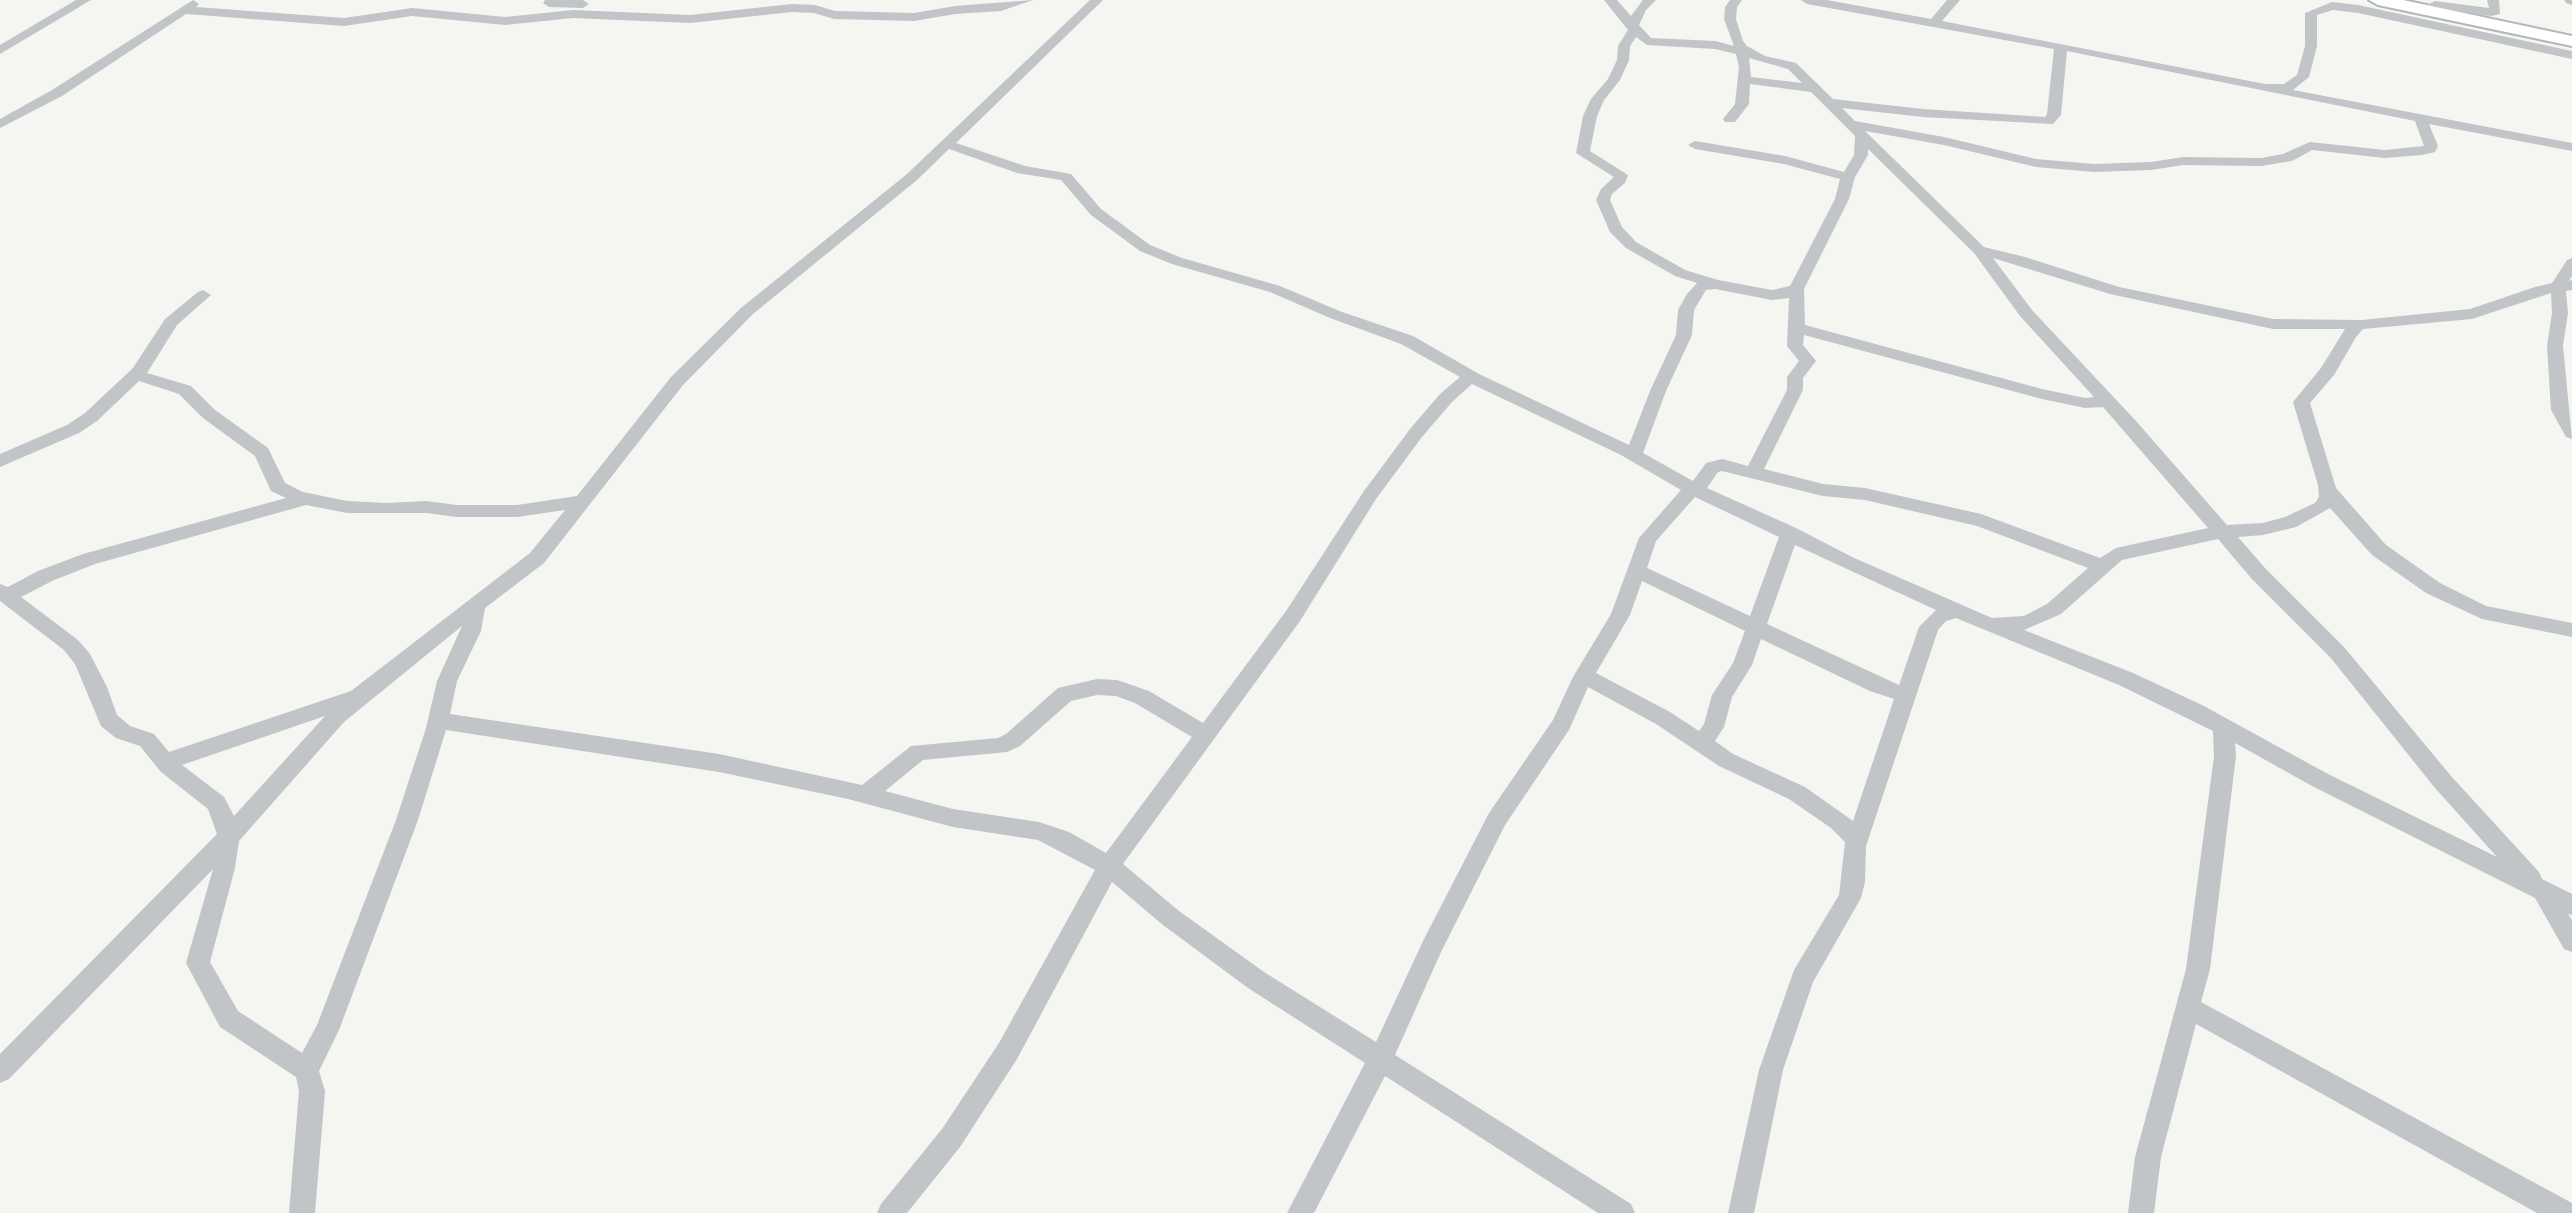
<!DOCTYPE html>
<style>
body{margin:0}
canvas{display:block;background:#f5f5f2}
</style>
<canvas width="2572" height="1213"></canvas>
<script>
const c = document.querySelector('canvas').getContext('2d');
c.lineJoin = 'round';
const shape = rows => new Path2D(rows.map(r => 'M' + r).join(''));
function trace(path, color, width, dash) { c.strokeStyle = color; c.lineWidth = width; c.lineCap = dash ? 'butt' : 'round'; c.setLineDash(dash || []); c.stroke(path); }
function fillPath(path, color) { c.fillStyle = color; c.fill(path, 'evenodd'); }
const minor = shape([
 [76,0,91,0,0,54,0,45,76,0],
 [193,0,199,4,196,7,344,18,412,8,505,17,573,10,690,15,792,4,815,5,835,11,914,13,955,6,1033,0,1001,11,955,14,914,21,834,19,814,13,792,12,690,23,573,18,505,25,412,16,344,26,186,14,62,96,0,128,0,119,52,90,193,0],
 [545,0,583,0,589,4,583,8,549,7,543,3,545,0],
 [1090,0,1103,0,956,143,1025,166,1071,174,1101,209,1150,245,1182,258,1280,286,1342,312,1413,336,1479,374,1629,445,1650,391,1676,335,1678,310,1687,294,1697,283,1675,276,1626,248,1610,232,1596,200,1601,189,1614,177,1576,153,1583,116,1591,99,1608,79,1617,60,1618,46,1628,30,1604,0,1617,0,1631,16,1643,0,1656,0,1646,10,1639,25,1651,38,1715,41,1734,46,1724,19,1725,7,1730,0,1742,0,1737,7,1736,19,1743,41,1747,46,1765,56,1796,63,1833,99,1923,109,2045,117,2047,114,2054,49,1807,4,1801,0,1827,0,1931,19,1947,0,1960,0,1942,21,2265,84,2284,84,2297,75,2305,46,2305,13,2332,2,2358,5,2572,51,2572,59,2358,13,2333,10,2317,15,2317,46,2309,77,2293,90,2572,143,2572,151,2429,124,2438,146,2435,152,2422,155,2385,158,2312,150,2292,161,2261,166,2183,165,2151,170,2094,172,2036,167,1944,145,1865,131,1984,247,2025,257,2119,287,2273,319,2362,320,2470,309,2535,287,2552,283,2567,260,2572,258,2572,276,2569,281,2572,280,2572,290,2566,291,2568,313,2563,346,2572,439,2566,437,2551,410,2547,346,2552,313,2551,293,2472,319,2363,329,2356,337,2334,375,2310,403,2336,488,2386,545,2440,583,2486,606,2572,623,2572,637,2482,619,2426,593,2372,555,2330,508,2296,527,2263,535,2238,537,2265,568,2344,647,2451,776,2539,872,2542,879,2572,894,2572,915,2568,914,2572,920,2572,952,2564,949,2535,898,2312,786,2235,743,2236,756,2210,969,2201,1002,2572,1203,2572,1213,2537,1213,2196,1024,2161,1157,2154,1213,2128,1213,2135,1157,2186,969,2214,756,2213,731,2119,685,1956,618,1946,621,1938,630,1866,846,1865,882,1861,898,1813,982,1783,1070,1754,1213,1728,1213,1759,1070,1794,970,1839,895,1845,842,1831,828,1789,799,1719,766,1656,724,1588,687,1569,730,1505,825,1441,952,1395,1055,1631,1204,1635,1213,1598,1213,1385,1076,1314,1213,1287,1213,1365,1063,1248,988,1163,925,1112,882,1017,1059,960,1147,907,1213,877,1213,881,1204,942,1129,999,1043,1095,870,1038,840,953,827,848,799,719,772,446,730,418,820,339,1030,319,1071,325,1091,315,1213,289,1213,299,1091,296,1077,220,1027,186,963,213,869,9,1079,0,1083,0,1054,217,834,208,809,161,772,140,746,116,738,101,726,75,664,64,650,0,601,0,584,8,587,38,571,83,554,286,498,271,491,255,456,203,418,179,394,139,381,97,421,79,433,0,467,0,454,67,425,85,413,133,368,165,319,198,292,203,290,211,295,177,325,147,373,191,386,215,410,268,448,285,483,303,492,347,501,387,503,426,501,457,505,517,505,577,496,671,377,741,308,907,174,1090,0],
 [1636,37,1647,45,1715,49,1736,54,1739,67,1735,104,1723,119,1725,122,1735,122,1749,104,1750,84,1811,92,1855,136,1854,155,1844,172,1785,156,1695,141,1688,145,1695,149,1784,164,1840,179,1835,199,1790,286,1772,290,1718,280,1685,270,1636,242,1622,227,1610,200,1612,194,1625,183,1628,175,1590,151,1597,116,1604,100,1620,80,1629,60,1630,46,1636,37],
 [2067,51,2415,121,2424,146,2385,150,2310,142,2283,154,2261,158,2183,157,2151,162,2094,164,2036,159,1944,137,1855,121,1842,108,1923,117,2053,124,2061,115,2067,51],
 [1749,58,1788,69,1802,83,1751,77,1749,58],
 [949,149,1017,173,1061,180,1091,215,1140,251,1172,264,1270,292,1330,318,1401,344,1460,377,1440,394,1410,429,1364,491,1286,611,1203,723,1149,691,1117,680,1097,679,1058,688,1006,734,998,738,911,746,862,785,719,754,450,714,457,681,481,631,485,608,544,563,683,385,753,314,917,180,949,149],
 [1868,149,1974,253,2020,316,2094,397,2085,398,2042,389,1805,325,1804,289,1849,199,1855,177,1868,155,1868,149],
 [1993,258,2110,294,2273,329,2345,329,2321,368,2293,402,2318,485,2319,497,2315,503,2285,517,2263,523,2227,525,2136,421,2032,310,1993,258],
 [1715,289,1772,300,1789,298,1787,346,1799,361,1787,377,1787,390,1748,466,1722,459,1706,463,1693,481,1643,453,1666,391,1692,335,1694,310,1706,290,1715,289],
 [1804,335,2042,399,2085,408,2103,407,2208,528,2116,548,2100,558,1981,514,1865,488,1823,484,1764,469,1803,390,1803,378,1816,361,1803,345,1804,335],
 [1472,384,1621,455,1681,490,1639,538,1611,614,1573,677,1553,720,1489,813,1424,939,1376,1042,1264,972,1179,911,1123,864,1300,621,1376,499,1422,437,1452,402,1472,384],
 [1722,471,1823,496,1865,500,1977,526,2088,568,2047,604,2024,616,1992,618,1852,557,1796,528,1707,488,1718,472,1722,471],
 [1695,497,1779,537,1750,616,1647,568,1656,541,1695,497],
 [306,505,347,513,426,513,457,517,517,517,565,510,530,553,351,691,169,752,154,734,130,726,117,715,107,687,90,654,78,640,21,597,52,581,95,564,306,505],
 [2218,539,2251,578,2330,657,2435,788,2497,857,2328,774,2202,705,2133,673,2024,630,2061,614,2122,560,2218,539],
 [1795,545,1936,610,1919,627,1899,685,1767,624,1795,545],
 [1642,581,1745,631,1733,663,1712,695,1704,724,1699,731,1670,712,1596,673,1630,615,1642,581],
 [462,626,437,681,426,728,396,820,317,1025,302,1053,238,1011,210,962,235,868,239,841,344,722,462,626],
 [1761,639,1870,691,1894,699,1853,821,1805,787,1733,754,1715,741,1724,727,1732,697,1752,665,1761,639],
 [1097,695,1116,696,1135,703,1192,737,1106,853,1069,832,1039,822,953,809,885,791,923,760,1007,752,1020,746,1071,701,1097,695],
 [325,716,234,816,224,797,182,765,325,716],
 [2487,0,2499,0,2500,14,2491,16,2437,9,2424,14,2418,10,2435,1,2489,8,2487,0],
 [2564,0,2572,0,2572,5,2566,3,2564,0]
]);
const highway = shape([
 [2369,0,2403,0,2572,36,2572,46,2378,5,2369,0]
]);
trace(highway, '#b4b7ba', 4);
fillPath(minor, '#c1c5c8');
fillPath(highway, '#fff');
</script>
